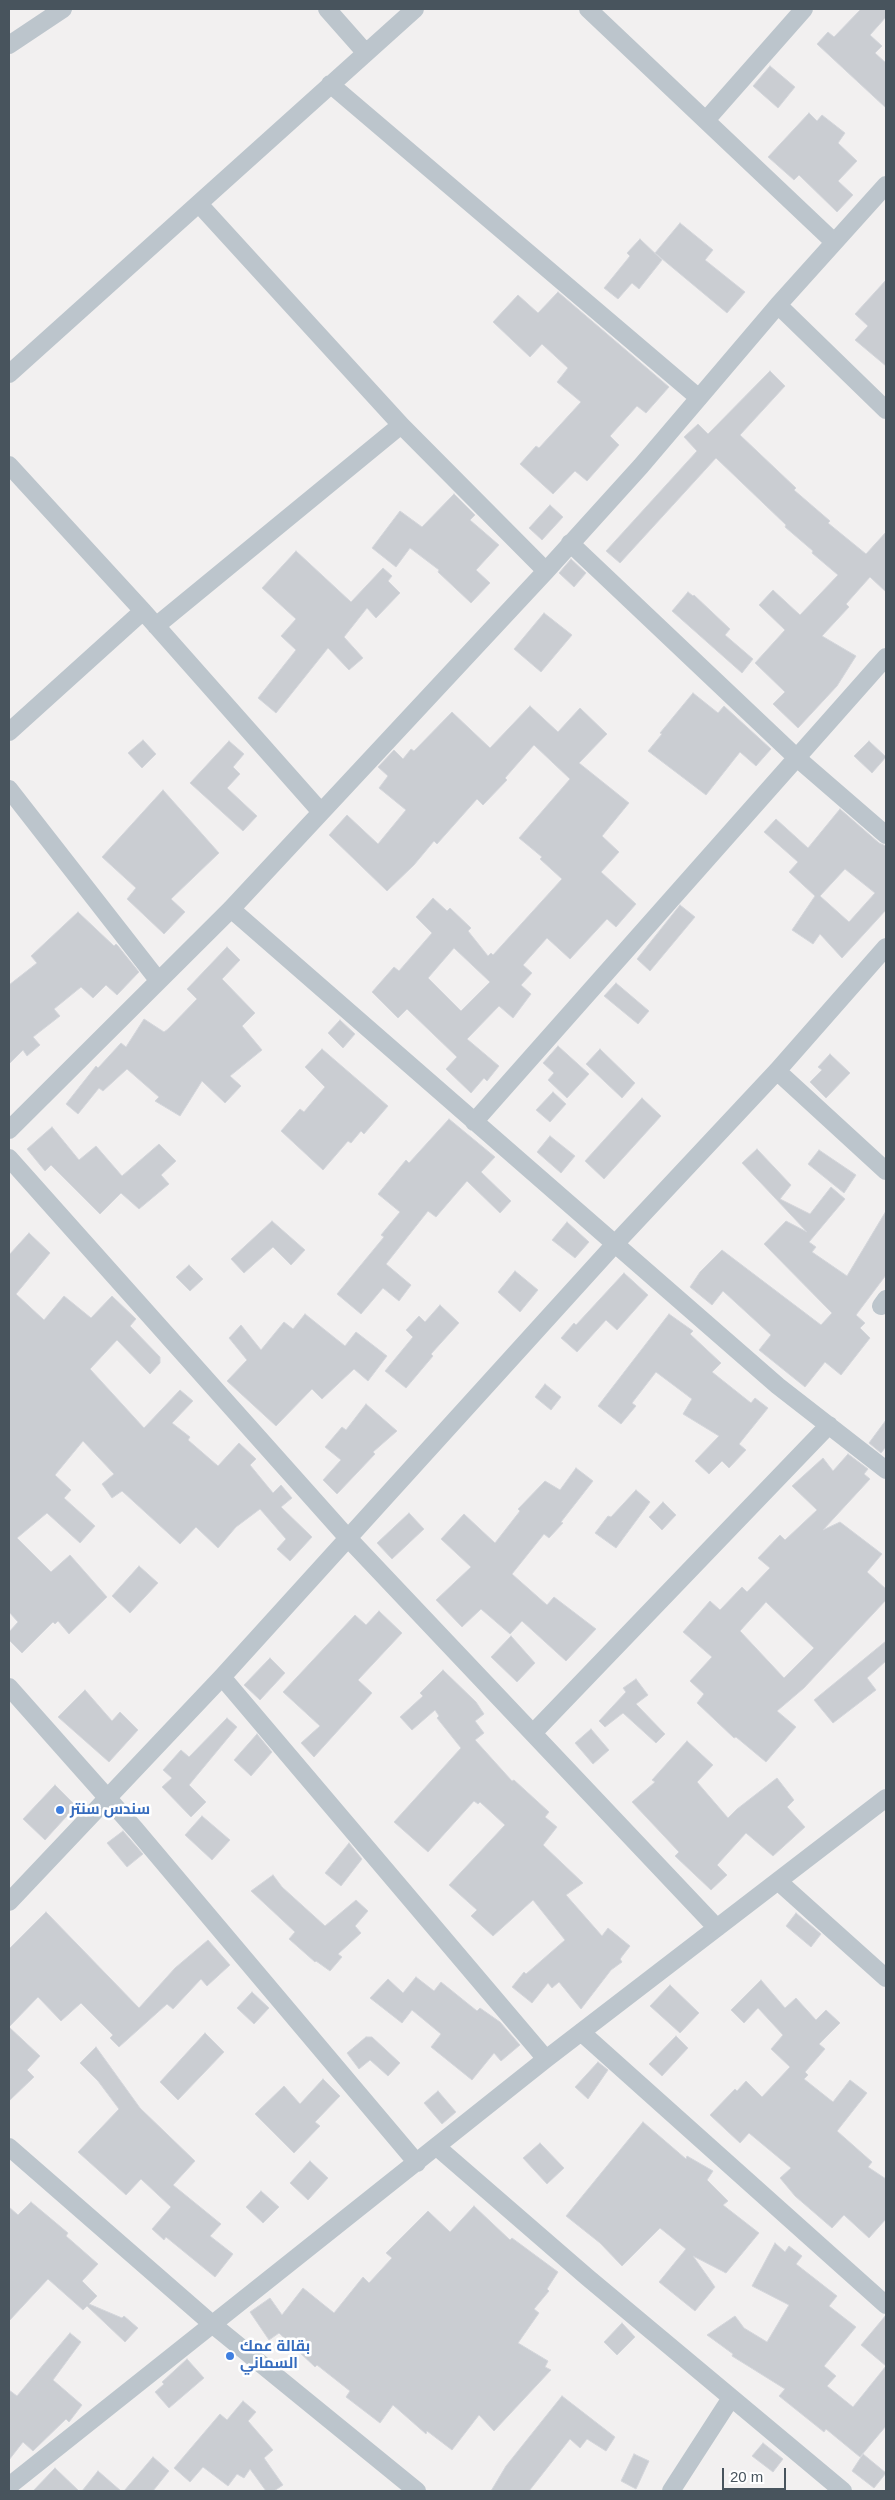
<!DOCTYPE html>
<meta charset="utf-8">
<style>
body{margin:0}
#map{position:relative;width:895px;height:2500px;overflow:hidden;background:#f2f0f0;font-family:Helvetica,sans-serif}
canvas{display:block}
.frame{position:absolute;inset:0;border:10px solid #48545d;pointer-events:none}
.scale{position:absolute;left:722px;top:2468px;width:64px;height:22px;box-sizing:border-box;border:2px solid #48545d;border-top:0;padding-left:6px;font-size:15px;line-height:18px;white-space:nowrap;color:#48545d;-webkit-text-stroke:4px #fff;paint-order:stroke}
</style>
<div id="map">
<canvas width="895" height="2500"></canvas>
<div class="frame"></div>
<div class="scale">20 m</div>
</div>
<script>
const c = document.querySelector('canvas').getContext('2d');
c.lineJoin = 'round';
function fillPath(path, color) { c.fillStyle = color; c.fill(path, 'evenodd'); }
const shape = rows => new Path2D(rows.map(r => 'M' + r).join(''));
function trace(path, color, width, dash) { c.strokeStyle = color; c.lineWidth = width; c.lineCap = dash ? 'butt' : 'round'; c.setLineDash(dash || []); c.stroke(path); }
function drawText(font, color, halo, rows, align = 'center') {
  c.font = font + ' Helvetica,Cairo,sans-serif'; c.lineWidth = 5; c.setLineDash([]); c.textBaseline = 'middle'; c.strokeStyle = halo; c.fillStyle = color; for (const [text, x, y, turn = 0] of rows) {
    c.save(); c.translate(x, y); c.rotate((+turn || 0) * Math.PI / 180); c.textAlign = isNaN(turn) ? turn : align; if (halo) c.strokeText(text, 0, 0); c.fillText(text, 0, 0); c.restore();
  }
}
const building = shape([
 [861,9,886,9,886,17,870,35,882,46,875,53,886,63,886,108,817,44,828,32,834,37,861,9],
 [770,66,795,87,778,108,753,86,770,66],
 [809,113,817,121,822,115,845,133,838,143,857,161,838,181,853,195,837,212,799,175,794,180,768,157,809,113],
 [680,223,713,250,705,260,745,292,727,313,655,253,680,223],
 [640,239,662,260,639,289,632,283,618,299,604,288,630,256,627,253,640,239],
 [886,280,886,366,855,340,868,326,855,314,886,280],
 [558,292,669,387,646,413,637,406,610,436,619,445,587,481,575,471,553,494,520,464,536,446,539,448,581,402,557,382,568,368,542,344,530,357,493,322,518,295,538,313,558,292],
 [770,371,785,386,740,435,796,488,794,490,830,521,828,523,866,554,886,532,886,592,870,577,846,604,849,607,822,636,856,656,837,686,798,728,773,704,785,692,755,663,785,630,759,605,773,590,800,615,838,575,812,553,813,551,785,527,786,525,716,458,620,563,606,551,697,451,684,437,698,424,708,434,770,371],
 [454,494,475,515,470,520,499,545,476,570,490,583,471,603,438,572,439,570,410,548,396,567,372,548,400,511,422,527,454,494],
 [550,505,563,517,542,540,529,528,550,505],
 [296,551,351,602,383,568,392,576,388,581,400,593,376,618,367,608,344,637,363,658,349,670,328,648,276,713,258,698,296,650,281,636,296,619,262,588,296,551],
 [571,559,586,573,574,587,559,573,571,559],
 [688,592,693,596,694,595,730,629,725,635,753,659,742,673,672,611,688,592],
 [544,613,572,635,541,672,514,649,544,613],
 [693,693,718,713,724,706,771,749,756,766,740,752,706,795,648,751,662,734,660,733,693,693],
 [530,706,558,732,580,708,607,734,579,763,629,803,602,836,619,852,601,872,636,904,616,927,607,919,570,959,547,938,523,965,532,973,521,985,531,994,513,1018,499,1006,467,1039,499,1066,487,1081,484,1078,471,1093,446,1069,457,1057,407,1009,398,1018,372,992,394,967,399,971,432,933,416,917,433,898,447,911,450,908,471,928,468,931,488,956,491,953,493,955,562,879,540,859,542,857,519,838,570,779,534,745,505,778,507,780,483,805,477,799,437,844,434,841,414,865,387,891,329,835,347,815,378,844,406,810,379,788,388,776,378,767,394,750,403,759,411,749,414,751,452,712,490,748,530,706],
 [454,948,490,982,461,1011,428,978,454,948],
 [143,740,156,754,142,768,128,753,143,740],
 [229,741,244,754,233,767,240,774,227,788,257,816,243,831,190,783,229,741],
 [869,741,886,757,872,773,854,756,869,741],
 [163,790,219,853,171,899,185,912,164,934,127,899,136,888,102,857,163,790],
 [840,809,879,843,886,846,886,910,842,958,820,934,813,944,792,930,815,896,789,872,798,862,764,832,776,819,808,848,840,809],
 [845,869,875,893,849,922,820,896,845,869],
 [680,905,695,917,650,971,637,959,680,905],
 [78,912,114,946,116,944,118,946,139,972,117,995,106,985,93,998,81,987,54,1009,60,1016,33,1037,40,1045,27,1056,23,1050,9,1064,9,985,37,963,31,956,78,912],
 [227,947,240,960,222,979,255,1013,242,1026,262,1050,230,1076,241,1086,225,1103,202,1081,180,1116,155,1101,159,1097,127,1069,103,1091,99,1088,78,1114,66,1104,96,1066,98,1068,121,1043,126,1047,144,1019,164,1032,168,1029,197,999,187,989,227,947],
 [616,983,649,1011,638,1024,604,996,616,983],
 [340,1020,355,1034,343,1048,328,1033,340,1020],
 [558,1046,589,1074,567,1098,548,1080,554,1073,543,1063,558,1046],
 [322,1049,388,1106,364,1134,361,1131,351,1143,348,1141,323,1170,281,1131,300,1109,304,1112,325,1087,305,1067,322,1049],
 [600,1049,635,1083,622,1098,586,1064,600,1049],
 [830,1054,850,1073,826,1098,810,1082,822,1070,818,1067,830,1054],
 [553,1092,566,1104,550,1122,536,1110,553,1092],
 [642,1098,661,1116,604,1179,585,1161,642,1098],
 [449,1119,495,1157,481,1172,511,1201,500,1213,467,1181,436,1217,428,1211,386,1264,411,1285,399,1301,383,1288,361,1314,337,1294,384,1237,381,1235,400,1212,378,1194,406,1160,409,1163,449,1119],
 [52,1127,79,1160,96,1146,122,1176,159,1144,176,1161,161,1175,169,1184,139,1209,121,1193,100,1214,51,1165,45,1171,27,1149,52,1127],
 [550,1136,575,1156,561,1173,537,1152,550,1136],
 [757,1149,791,1185,780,1199,810,1214,831,1187,845,1199,809,1242,816,1247,812,1252,847,1276,886,1211,886,1275,856,1315,865,1323,860,1328,870,1338,841,1375,825,1362,805,1387,759,1350,771,1335,723,1291,712,1305,690,1287,700,1272,722,1250,821,1325,832,1313,764,1244,786,1221,807,1232,742,1163,757,1149],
 [819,1150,856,1175,844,1193,808,1164,819,1150],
 [272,1221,305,1250,291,1265,273,1247,244,1273,231,1259,272,1221],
 [567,1222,589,1242,575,1258,552,1240,567,1222],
 [29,1233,50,1253,16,1294,44,1320,64,1296,91,1318,112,1296,136,1319,130,1326,160,1357,160,1363,150,1374,117,1340,90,1369,144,1428,180,1390,193,1401,172,1423,190,1437,188,1440,218,1466,239,1443,256,1459,250,1465,273,1493,281,1485,292,1498,281,1507,312,1537,290,1561,277,1549,286,1539,260,1509,236,1527,218,1548,196,1527,180,1544,122,1491,112,1498,102,1484,114,1474,83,1441,55,1475,71,1490,64,1498,95,1526,80,1543,47,1513,17,1538,51,1572,70,1555,107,1597,69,1634,58,1621,55,1624,53,1622,22,1653,9,1640,9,1632,18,1622,9,1612,9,1255,29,1233],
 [189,1265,203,1279,190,1291,176,1277,189,1265],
 [515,1271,538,1290,520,1312,498,1292,515,1271],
 [624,1273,648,1295,617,1330,606,1320,577,1352,561,1338,574,1323,576,1325,624,1273],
 [440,1305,459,1323,431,1354,433,1356,406,1388,385,1371,413,1337,406,1330,419,1316,425,1322,440,1305],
 [305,1314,345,1346,356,1332,387,1356,368,1381,354,1369,322,1399,312,1389,276,1426,227,1381,247,1360,229,1338,241,1325,261,1350,284,1322,293,1329,305,1314],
 [669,1314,693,1331,690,1334,721,1363,712,1372,751,1403,755,1398,768,1408,739,1444,746,1450,729,1468,722,1461,709,1474,695,1461,719,1436,683,1414,692,1399,656,1372,632,1403,636,1406,621,1424,598,1406,669,1314],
 [545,1384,561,1397,551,1410,535,1397,545,1384],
 [366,1404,397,1431,373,1452,375,1454,337,1494,323,1480,341,1460,325,1447,342,1427,346,1430,366,1404],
 [886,1420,886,1447,881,1453,869,1443,886,1420],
 [848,1454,868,1469,864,1474,870,1479,823,1530,840,1522,882,1554,867,1572,886,1589,886,1600,804,1688,777,1711,796,1727,766,1762,736,1737,734,1738,697,1703,704,1694,690,1681,712,1657,683,1632,710,1601,720,1610,742,1587,747,1592,770,1568,758,1558,780,1535,785,1540,817,1510,792,1486,823,1458,833,1471,848,1454],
 [766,1602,814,1648,784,1678,740,1631,766,1602],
 [576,1468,593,1481,561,1522,563,1523,549,1538,544,1534,512,1574,547,1605,554,1597,596,1629,566,1661,522,1621,510,1634,481,1609,462,1627,436,1600,471,1567,441,1539,464,1514,495,1543,520,1511,518,1509,545,1481,560,1490,576,1468],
 [636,1490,650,1502,616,1548,595,1533,608,1516,611,1517,636,1490],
 [663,1502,676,1515,662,1530,649,1517,663,1502],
 [409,1513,424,1529,392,1559,377,1543,409,1513],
 [139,1566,158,1583,130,1613,112,1596,139,1566],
 [379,1611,402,1633,358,1680,372,1693,314,1757,301,1743,320,1726,283,1692,355,1615,366,1625,379,1611],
 [511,1636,535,1663,517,1682,491,1657,511,1636],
 [886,1641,886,1661,867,1678,876,1690,833,1723,814,1700,886,1641],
 [270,1658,285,1673,260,1700,244,1685,270,1658],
 [443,1670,476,1702,484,1714,475,1721,484,1733,475,1740,512,1781,514,1780,549,1812,545,1817,557,1827,543,1845,583,1883,566,1895,602,1936,608,1928,630,1946,620,1959,622,1962,611,1970,581,2009,559,1982,552,1988,548,1983,532,2003,512,1987,524,1972,526,1974,565,1940,533,1900,493,1936,471,1916,477,1910,449,1885,505,1825,480,1802,478,1804,474,1801,428,1852,394,1822,461,1748,437,1718,439,1716,435,1710,412,1730,400,1717,423,1696,420,1693,443,1670],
 [636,1679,648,1695,636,1704,665,1734,656,1743,623,1713,605,1727,599,1721,626,1692,623,1688,636,1679],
 [85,1690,112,1721,120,1712,138,1730,109,1762,58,1717,85,1690],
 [227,1718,237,1727,189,1785,206,1802,191,1817,162,1787,172,1778,163,1770,181,1750,189,1757,227,1718],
 [591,1729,609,1750,593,1764,575,1743,591,1729],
 [257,1734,272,1752,251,1776,234,1760,257,1734],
 [687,1741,713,1765,697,1782,728,1818,737,1809,777,1778,794,1800,787,1807,805,1827,773,1856,746,1833,717,1865,727,1875,711,1890,675,1856,679,1852,632,1802,655,1782,652,1780,687,1741],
 [55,1785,76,1806,45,1840,23,1819,55,1785],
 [202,1816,230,1840,212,1860,185,1835,202,1816],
 [123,1831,143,1854,127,1867,107,1843,123,1831],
 [349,1843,362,1859,341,1886,325,1873,349,1843],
 [273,1875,282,1887,325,1926,356,1900,368,1911,355,1926,361,1933,338,1954,342,1957,330,1971,316,1961,315,1962,289,1939,295,1932,251,1891,273,1875],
 [46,1912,139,2008,175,1968,208,1940,230,1965,207,1986,201,1979,173,2009,167,2004,119,2047,110,2038,113,2035,81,2003,61,2021,38,1997,9,2027,40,2056,27,2070,34,2077,9,2101,9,1949,46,1912],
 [796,1913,821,1934,811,1947,786,1926,796,1913],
 [416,1977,434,1991,441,1982,477,2011,480,2008,500,2022,520,2045,501,2061,494,2053,472,2080,431,2047,441,2034,412,2010,402,2023,370,1998,388,1979,403,1993,416,1977],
 [761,1980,785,2008,796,1998,816,2020,826,2010,840,2023,819,2044,825,2049,805,2072,808,2075,804,2079,833,2102,850,2080,867,2093,837,2131,872,2162,868,2167,886,2179,886,2219,869,2238,844,2215,832,2228,795,2196,780,2178,791,2168,749,2133,740,2143,710,2115,735,2089,737,2091,746,2081,762,2097,790,2067,771,2049,783,2035,758,2008,744,2023,731,2010,761,1980],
 [670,1985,699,2013,680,2033,650,2006,670,1985],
 [252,1992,269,2008,254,2024,237,2008,252,1992],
 [205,2033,224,2052,178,2100,160,2082,205,2033],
 [676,2036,688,2048,662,2076,649,2064,676,2036],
 [366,2037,372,2037,400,2063,388,2076,370,2060,359,2069,347,2053,366,2037],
 [96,2047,140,2108,195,2161,173,2185,221,2224,210,2236,233,2254,215,2277,166,2237,164,2240,152,2229,171,2207,141,2179,126,2195,78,2152,119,2109,98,2081,80,2063,96,2047],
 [598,2062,608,2070,588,2099,575,2087,598,2062],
 [323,2079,340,2096,315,2122,320,2126,294,2153,255,2114,284,2086,300,2104,323,2079],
 [438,2091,456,2112,442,2124,424,2103,438,2091],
 [643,2122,686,2159,687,2156,713,2171,707,2180,728,2201,723,2205,759,2233,726,2273,693,2256,715,2287,695,2311,659,2282,686,2249,660,2228,622,2266,600,2243,566,2216,643,2122],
 [540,2143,564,2168,547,2184,523,2158,540,2143],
 [310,2161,328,2178,308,2200,290,2183,310,2161],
 [261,2191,279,2207,263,2223,246,2207,261,2191],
 [31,2202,68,2233,66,2236,98,2264,82,2281,97,2296,89,2304,122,2318,124,2316,138,2328,125,2342,87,2306,83,2310,48,2279,9,2321,9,2207,18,2215,31,2202],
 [474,2206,510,2240,512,2238,558,2272,547,2289,549,2291,534,2309,539,2313,518,2343,548,2361,545,2367,551,2370,494,2431,479,2415,452,2450,427,2431,426,2434,393,2405,380,2423,346,2397,350,2391,317,2365,315,2367,279,2333,269,2340,250,2312,270,2298,282,2315,303,2288,334,2313,363,2277,369,2283,392,2258,386,2253,428,2211,450,2232,474,2206],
 [775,2243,785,2252,789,2246,802,2256,796,2264,837,2296,829,2306,856,2327,824,2366,836,2376,827,2386,853,2407,886,2366,886,2426,860,2457,826,2429,824,2432,779,2396,785,2389,732,2356,733,2354,707,2335,735,2316,744,2328,767,2342,789,2305,752,2286,775,2243],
 [886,2315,886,2366,861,2345,886,2315],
 [622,2323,635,2337,617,2355,604,2342,622,2323],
 [70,2333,81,2342,53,2380,82,2405,69,2422,66,2419,33,2451,23,2442,9,2460,9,2390,17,2396,70,2333],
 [187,2359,204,2378,169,2408,155,2392,164,2384,162,2382,187,2359],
 [562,2396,615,2437,606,2451,587,2439,580,2448,570,2439,529,2491,491,2491,506,2466,562,2396],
 [243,2401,256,2412,248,2421,273,2450,264,2458,283,2485,274,2491,266,2491,250,2469,244,2478,237,2474,228,2486,203,2467,190,2482,174,2468,220,2414,227,2420,243,2401],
 [763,2443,783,2459,773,2472,752,2456,763,2443],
 [634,2454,649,2461,636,2489,621,2481,634,2454],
 [863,2454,886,2473,874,2488,852,2471,863,2454],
 [153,2457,169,2471,153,2491,124,2491,153,2457],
 [55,2468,79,2491,33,2491,55,2468],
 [98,2471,121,2491,82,2491,98,2471]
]);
const street = shape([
 [327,9,365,52],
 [588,9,834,242],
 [9,45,63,9],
 [330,84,699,398],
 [707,119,804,9],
 [199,204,401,425,546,571],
 [778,305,886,410],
 [9,374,415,9],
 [9,465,143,611,321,812],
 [570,543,797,758,886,835],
 [156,626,401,425],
 [9,732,143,611],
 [9,789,158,980],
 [231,909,778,1386,886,1470],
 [777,1071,886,1171],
 [474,1122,886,657],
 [9,1130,231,909,546,571,641,466,778,305,886,185],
 [9,1158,347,1537,717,1928],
 [881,1306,886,1299],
 [222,1677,546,2059],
 [9,1687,136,1830,417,2163],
 [534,1732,829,1425],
 [779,1882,886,1978],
 [9,1902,222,1677,614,1245,777,1071,886,947],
 [581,2032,886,2305],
 [9,2147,212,2324,417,2491],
 [437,2147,587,2277,843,2491],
 [9,2486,546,2059,886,1798],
 [671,2491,731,2398]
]);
const markers = [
 [60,1810,5,"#3f7fe0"],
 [230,2356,5,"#3f7fe0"]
];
const shopNames = [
 ["سندس سنتر",70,1810],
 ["بقالة عمك",240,2347],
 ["السماني",240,2364]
];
fillPath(building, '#cacdd2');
trace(building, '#d4d6db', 1);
trace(street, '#bcc5cc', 18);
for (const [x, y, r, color] of markers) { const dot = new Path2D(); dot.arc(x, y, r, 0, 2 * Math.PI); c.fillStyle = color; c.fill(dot); trace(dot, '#fff', 2); }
drawText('bold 15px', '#366cbe', '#fff', shopNames, 'left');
</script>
